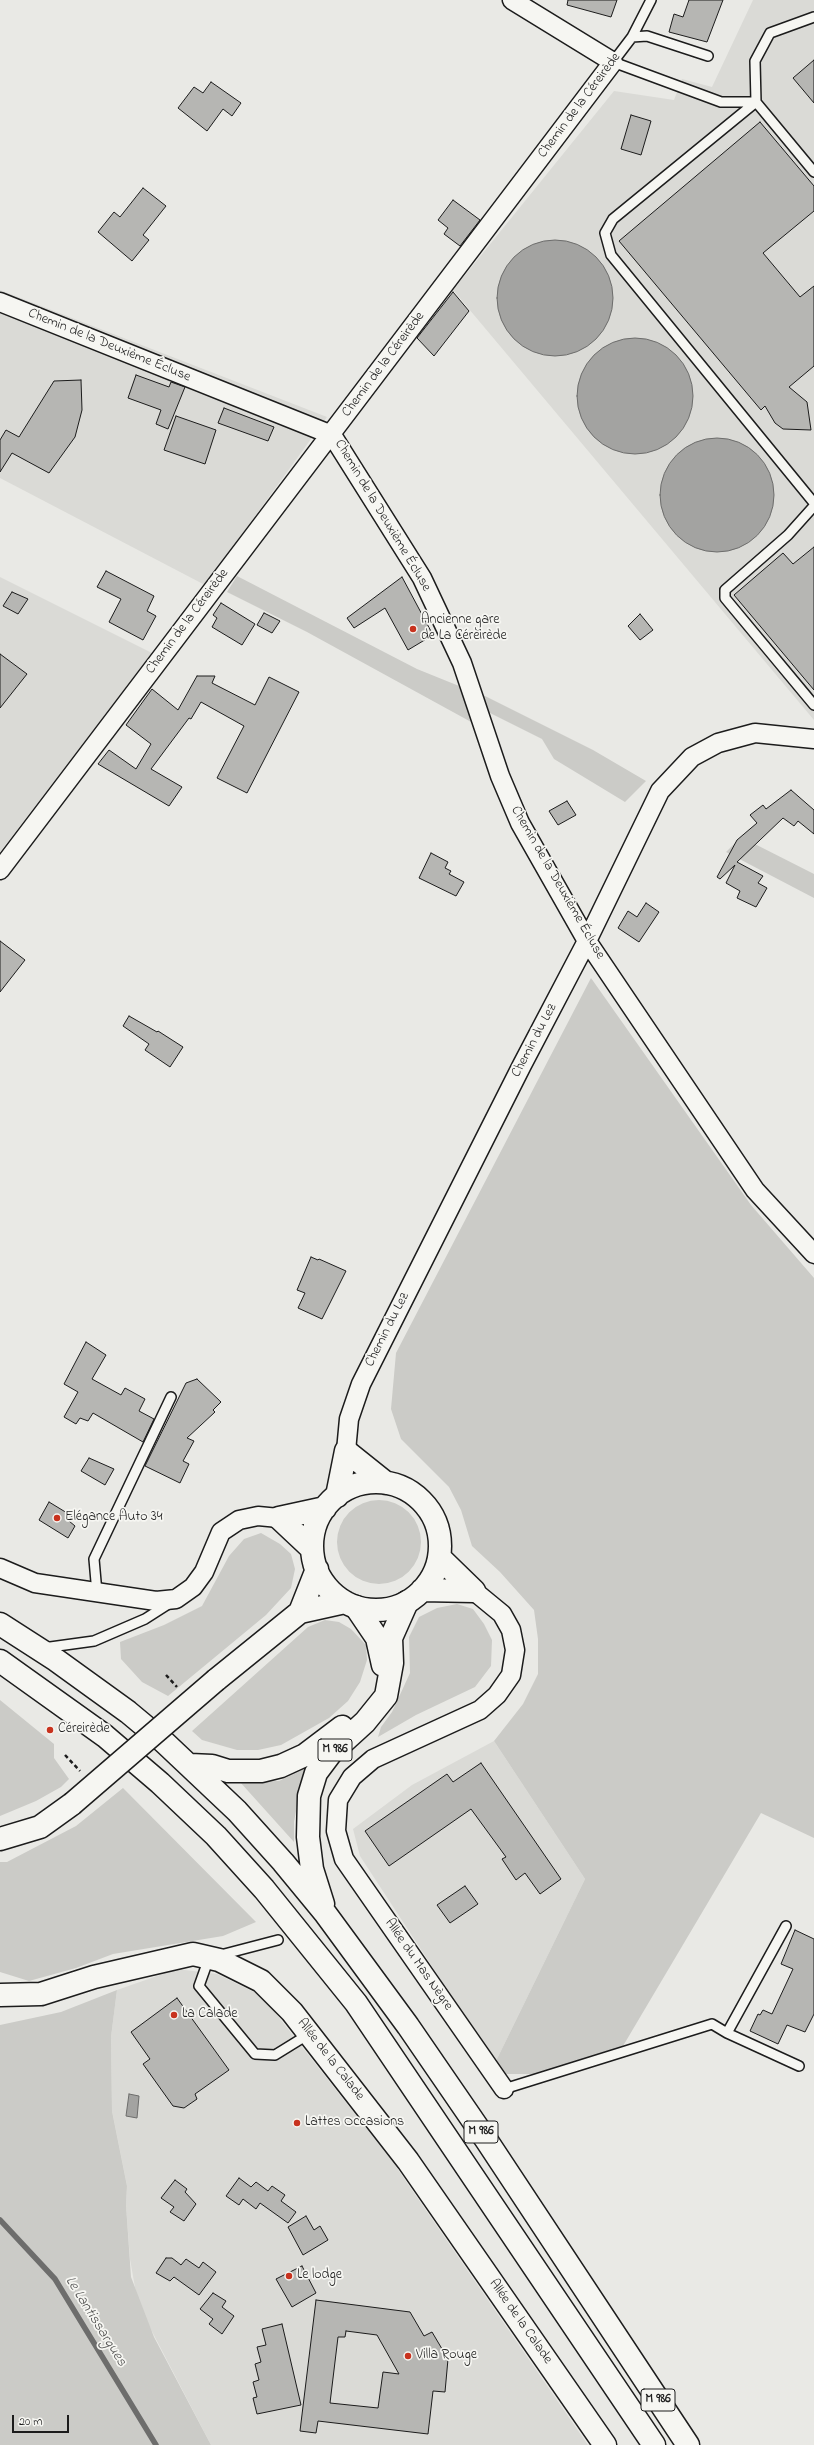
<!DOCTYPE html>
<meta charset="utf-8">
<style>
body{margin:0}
#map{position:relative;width:814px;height:2445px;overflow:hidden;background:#e9e9e5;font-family:"Indie Flower",sans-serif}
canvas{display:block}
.scale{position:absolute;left:12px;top:2415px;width:57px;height:18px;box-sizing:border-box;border:2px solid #1c1c1c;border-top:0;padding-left:5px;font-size:12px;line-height:14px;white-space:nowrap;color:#1c1c1c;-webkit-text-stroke:3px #f6f6f2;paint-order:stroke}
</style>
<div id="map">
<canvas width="814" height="2445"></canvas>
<div class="scale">20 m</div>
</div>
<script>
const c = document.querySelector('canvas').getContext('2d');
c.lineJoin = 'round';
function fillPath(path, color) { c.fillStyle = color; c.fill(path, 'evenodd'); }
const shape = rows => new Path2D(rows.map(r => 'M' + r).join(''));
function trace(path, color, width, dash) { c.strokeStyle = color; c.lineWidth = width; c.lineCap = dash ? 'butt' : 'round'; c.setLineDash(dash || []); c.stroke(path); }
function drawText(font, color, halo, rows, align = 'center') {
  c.font = font + ' "Indie Flower",sans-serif'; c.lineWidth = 3.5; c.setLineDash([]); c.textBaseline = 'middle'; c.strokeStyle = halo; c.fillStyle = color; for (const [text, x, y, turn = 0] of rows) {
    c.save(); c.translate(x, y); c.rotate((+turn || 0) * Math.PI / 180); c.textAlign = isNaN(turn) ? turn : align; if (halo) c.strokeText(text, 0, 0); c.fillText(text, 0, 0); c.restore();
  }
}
const built = shape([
 [753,0,814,0,814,720,453,290,614,91,674,100,682,79,712,87],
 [0,290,327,417,205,585,0,478],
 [0,577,152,653,0,852],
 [494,1741,585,1879,495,2063,360,1856,353,1829,412,1785],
 [177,1969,217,1974,262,1996,392,2161,588,2445,211,2445,144,2316,136,2293,130,2259,126,2205,127,2186,112,2111,111,2037,117,1990]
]);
const green = shape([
 [237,576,417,669,464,688,473,723,307,632,227,592],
 [481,694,593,750,646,781,625,802,554,759,542,739,488,712],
 [741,837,814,874,814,898,726,852],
 [591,978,751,1205,814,1278,814,1838,761,1813,623,2046,535,2074,505,2074,495,2063,585,1879,494,1741,523,1704,538,1674,538,1639,534,1610,500,1572,472,1546,461,1510,449,1487,401,1439,391,1409,396,1353],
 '337 1542a42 42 0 1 1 84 0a42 42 0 1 1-84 0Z',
 [261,1533,280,1544,291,1554,295,1569,291,1588,266,1615,168,1696,142,1682,121,1659,120,1642,164,1625,202,1606,229,1556,244,1539],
 [457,1604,473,1609,484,1624,492,1640,491,1666,475,1687,416,1715,378,1737,381,1727,392,1712,410,1673,409,1637,419,1617,437,1608],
 [325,1620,339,1622,351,1629,366,1645,367,1660,360,1682,348,1701,329,1718,281,1745,258,1750,237,1750,202,1740,192,1731,308,1627],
 [0,1700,54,1744,54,1758,69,1779,61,1787,36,1801,0,1816],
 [309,1767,298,1800,294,1822,294,1842,240,1782,279,1781],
 [123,1788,256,1922,223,1936,113,1954,76,1968,29,1981,0,1972,0,1862,7,1862,76,1826],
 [117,1990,111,2037,112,2111,127,2186,126,2205,131,2277,154,2337,211,2445,0,2445,0,2025,61,2012]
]);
const water = shape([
 '497 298a58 58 0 1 1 116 0a58 58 0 1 1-116 0Z',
 '577 396a58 58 0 1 1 116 0a58 58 0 1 1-116 0Z',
 '660 495a57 57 0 1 1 114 0a57 57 0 1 1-114 0Z',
 [129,2094,139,2096,137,2118,126,2116,129,2094]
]);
const stream = shape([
 [0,2220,55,2279,156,2445]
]);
const building = shape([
 [568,0,617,0,611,17,567,5,568,0],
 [689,0,723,0,707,42,669,32,674,14,683,17,689,0],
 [814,60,814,103,793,78,814,60],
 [211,82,241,103,232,116,223,109,207,131,178,108,194,87,203,93,211,82],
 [631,115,651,121,641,155,621,149,631,115],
 [760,122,814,186,814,211,763,253,800,297,814,286,814,366,789,387,807,402,811,430,783,429,775,423,765,406,761,410,619,241,760,122],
 [143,188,166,206,143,235,149,240,132,261,98,232,114,212,120,217,143,188],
 [453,200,480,220,460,246,444,234,448,228,438,220,453,200],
 [453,292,469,311,434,356,417,338,453,292],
 [136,375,169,387,171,382,185,387,168,429,156,424,161,410,128,398,136,375],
 [81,380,82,410,75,437,49,473,12,453,0,472,0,440,6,430,19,437,54,381,81,380],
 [224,408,274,427,268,441,218,423,224,408],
 [176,416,216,430,205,464,164,450,176,416],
 [814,547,814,690,734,595,783,553,793,564,814,547],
 [106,571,154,596,147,611,156,616,143,640,109,622,121,599,97,587,106,571],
 [402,577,433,635,408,650,385,608,354,628,347,618,402,577],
 [12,592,28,599,18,614,3,606,12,592],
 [221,603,255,624,242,645,212,627,217,618,213,615,221,603],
 [264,613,280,621,272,633,257,625,264,613],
 [640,614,653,630,640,640,628,626,640,614],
 [0,654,27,674,0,708,0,654],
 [197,676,215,676,212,683,255,705,269,677,299,692,247,793,217,778,244,726,201,702,191,719,189,718,151,769,182,787,169,806,98,764,109,750,136,769,151,744,126,725,152,689,178,710,197,676],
 [791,790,814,810,814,834,798,821,794,826,783,818,737,862,763,876,758,883,767,888,756,907,737,898,740,891,726,883,735,865,720,879,717,877,737,840,757,823,750,815,763,805,766,809,791,790],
 [567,801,576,815,558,825,549,811,567,801],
 [431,853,448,862,445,868,451,871,449,874,464,882,456,896,419,878,431,853],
 [646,903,659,912,639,942,618,928,628,911,637,917,646,903],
 [0,941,25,960,0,992,0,941],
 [129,1016,157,1032,158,1031,183,1047,170,1067,145,1050,149,1044,123,1026,129,1016],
 [311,1257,318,1260,319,1259,346,1271,322,1319,298,1308,305,1293,297,1290,311,1257],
 [86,1342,106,1355,92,1379,121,1395,125,1388,145,1399,139,1411,154,1419,143,1442,93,1413,88,1421,80,1418,76,1424,64,1417,78,1392,64,1384,86,1342],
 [197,1379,221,1402,213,1410,215,1412,187,1438,194,1441,183,1461,189,1464,180,1483,145,1466,186,1383,197,1379],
 [89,1458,114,1469,105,1485,81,1471,89,1458],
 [49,1502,72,1516,69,1521,75,1526,68,1538,39,1520,49,1502],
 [481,1763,561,1879,540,1894,525,1873,516,1880,502,1859,506,1857,471,1809,389,1866,365,1831,447,1774,453,1782,481,1763],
 [465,1886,478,1904,450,1923,437,1905,465,1886],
 [795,1930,814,1939,814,2014,805,2032,787,2025,778,2044,750,2031,758,2014,760,2015,763,2010,772,2014,793,1969,781,1964,795,1930],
 [177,1998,229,2070,195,2094,197,2099,184,2108,173,2106,143,2064,150,2059,131,2032,177,1998],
 [239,2178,251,2187,256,2182,268,2191,272,2186,285,2195,281,2201,296,2212,288,2223,260,2203,256,2209,243,2199,239,2205,226,2196,239,2178],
 [175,2180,187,2189,185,2192,196,2204,184,2221,170,2212,174,2207,161,2198,175,2180],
 [306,2216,314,2230,320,2226,328,2240,303,2255,288,2227,306,2216],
 [166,2258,172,2258,181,2265,186,2259,199,2268,203,2262,216,2272,199,2295,174,2277,170,2281,156,2273,166,2258],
 [302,2266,316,2293,292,2307,276,2279,302,2266],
 [213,2293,226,2301,222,2307,234,2316,222,2334,209,2324,213,2319,200,2309,213,2293],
 [316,2300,410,2312,424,2336,432,2332,448,2359,445,2392,433,2391,428,2434,318,2421,316,2433,300,2431,316,2300],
 [346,2331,377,2335,399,2374,383,2372,378,2408,330,2403,338,2337,345,2337,346,2331],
 [282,2324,301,2405,257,2414,253,2398,257,2397,253,2382,259,2380,255,2364,261,2362,257,2347,266,2345,262,2329,282,2324]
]);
const path = shape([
 [166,1675,177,1687],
 [65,1755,80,1771]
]);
const lane = shape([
 [814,17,770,33,755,61,756,102,613,219,605,233,611,255,814,503],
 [632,37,651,0],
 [708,56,647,36,632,37,613,62,721,102,756,102,814,172],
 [814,506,788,535,725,590,725,598,814,705],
 [97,1593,94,1559,171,1397],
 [43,1648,94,1641,145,1619,170,1603],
 [278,1940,209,1958,199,1986,255,2054,275,2055,309,2034],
 [727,2033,799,2066],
 [504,2089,712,2024,727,2033,786,1926]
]);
const street = shape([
 [0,302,332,435,422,578,462,663,500,776,520,823,587,941,755,1190,814,1254],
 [0,870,613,62,512,0],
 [346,1451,349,1419,361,1384,522,1065,587,941,660,791,692,757,718,743,755,733,814,739],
 [0,1568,35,1583,156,1601,176,1599,193,1587,204,1572,221,1532,239,1520,258,1516,279,1518],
 [474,1591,502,1614,511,1630,515,1650,511,1675,497,1695,480,1710,373,1759,352,1777,338,1800,336,1831,344,1859,504,2089]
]);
const secondary = shape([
 '312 1546a64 64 0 1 1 128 0a64 64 0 1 1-128 0Z',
 [337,1496,346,1451,386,1483],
 [279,1518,325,1508],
 [279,1518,312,1549],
 [439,1557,474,1591],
 [422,1590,474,1591],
 [300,1612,317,1569],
 [216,1680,300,1612,345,1602],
 [0,1839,40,1827,72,1804],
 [0,1995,41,1994,94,1977,193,1954,219,1960,261,1981,292,2012,408,2161,605,2445]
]);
const primary = shape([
 [356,1607,377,1638,383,1665],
 [0,1624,56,1660,128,1712,164,1742,237,1811,283,1862,325,1913,408,2026,487,2141,688,2445],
 [0,1661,105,1736,160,1783,216,1836,264,1889,356,2003,654,2445],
 [190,1765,212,1766,228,1771,261,1771,281,1766,305,1755,342,1727],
 [323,1904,312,1869,308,1837,309,1796,316,1773,331,1753,365,1722,386,1696,392,1663,391,1638,407,1602]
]);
const secondaryBridge = shape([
 [72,1804,216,1680]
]);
const markers = [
 [413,629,4,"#c8321e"],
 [57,1518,4,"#c8321e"],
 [50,1730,4,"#c8321e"],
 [174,2015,4,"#c8321e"],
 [297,2123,4,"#c8321e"],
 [289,2276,4,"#c8321e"],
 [408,2356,4,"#c8321e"]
];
const shields = [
 [335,1750,34],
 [481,2132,34],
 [658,2400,34]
];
const shieldNames = [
 ["M 986",335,1750],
 ["M 986",481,2132],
 ["M 986",658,2400]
];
const streetNames = [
 ["Chemin de la Céreirède",580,106,-53],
 ["Chemin de la Deuxième Écluse",109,346,22],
 ["Chemin de la Céreirède",384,365,-53],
 ["Chemin de la Deuxième Écluse",382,516,59],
 ["Chemin de la Céreirède",188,622,-53],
 ["Chemin de la Deuxième Écluse",557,883,60],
 ["Chemin du Lez",535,1041,-62],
 ["Chemin du Lez",388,1330,-63],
 ["Allée du Mas Nègre",418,1965,55],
 ["Allée de la Calade",330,2060,52],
 ["Allée de la Calade",520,2322,55]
];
const poiNames = [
 ["Ancienne gare",421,621],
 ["de La Céreirède",421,637],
 ["Elégance Auto 34",65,1518],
 ["Céreirède",58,1730],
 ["La Calade",182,2015],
 ["Lattes Occasions",305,2123],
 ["Le lodge",297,2276],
 ["Villa Rouge",416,2356]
];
const waterNames = [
 ["Le Lantissargues",95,2322,58]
];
fillPath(built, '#dadad6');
fillPath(green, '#cbcbc7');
fillPath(water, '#a3a3a1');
trace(water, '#6d6d6c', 1);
trace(stream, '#6d6d6c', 5.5);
fillPath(building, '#b6b6b3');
trace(building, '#1c1c1c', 1);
trace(lane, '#1c1c1c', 12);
trace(street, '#1c1c1c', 21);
trace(secondary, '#1c1c1c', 25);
trace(primary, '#1c1c1c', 25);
trace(path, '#1c1c1c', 2.5, [4, 3]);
trace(lane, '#f6f6f2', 9);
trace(street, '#f6f6f2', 18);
trace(secondary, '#f6f6f2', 22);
trace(primary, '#f6f6f2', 22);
trace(secondaryBridge, '#1c1c1c', 25, []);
trace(secondaryBridge, '#f6f6f2', 22);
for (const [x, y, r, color] of markers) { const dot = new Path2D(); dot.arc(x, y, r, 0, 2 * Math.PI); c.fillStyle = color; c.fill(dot); trace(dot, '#f6f6f2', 1.5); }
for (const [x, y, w] of shields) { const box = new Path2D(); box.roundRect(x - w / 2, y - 11, w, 22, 3); c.fillStyle = '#f6f6f2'; c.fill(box); trace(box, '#1c1c1c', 1); }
drawText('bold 13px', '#1c1c1c', null, shieldNames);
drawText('14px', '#1c1c1c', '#f6f6f2', streetNames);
drawText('14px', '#1c1c1c', '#f6f6f2', poiNames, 'left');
drawText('italic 15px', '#525251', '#f6f6f2', waterNames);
</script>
